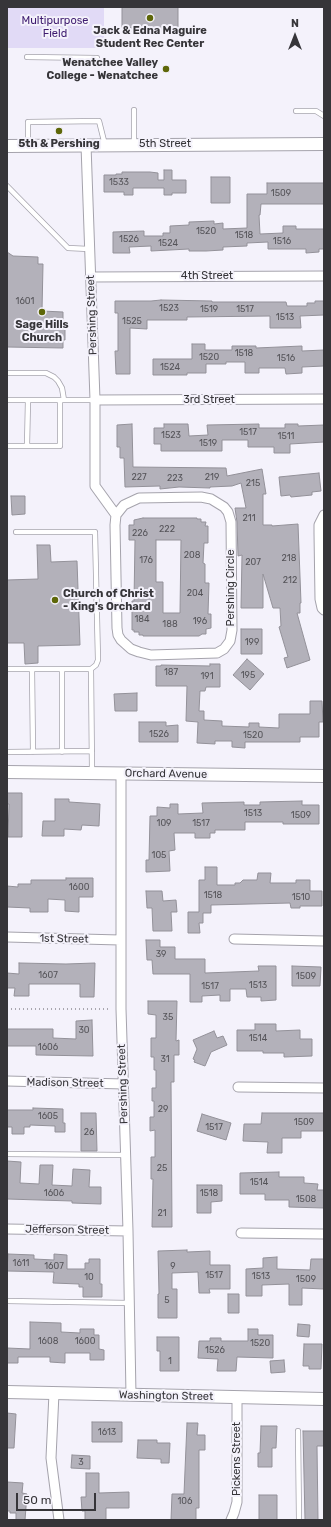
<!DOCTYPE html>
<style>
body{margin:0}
#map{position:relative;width:331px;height:1527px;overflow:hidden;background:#f4f2fb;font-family:Rubik,sans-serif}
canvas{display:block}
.frame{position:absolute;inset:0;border:8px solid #363539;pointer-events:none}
.north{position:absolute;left:275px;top:16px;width:40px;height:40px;-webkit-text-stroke:3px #f4f2fb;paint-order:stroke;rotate:0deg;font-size:11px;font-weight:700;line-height:16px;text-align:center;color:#363539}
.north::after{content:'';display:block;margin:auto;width:14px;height:18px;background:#363539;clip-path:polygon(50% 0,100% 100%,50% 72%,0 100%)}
.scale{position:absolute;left:16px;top:1493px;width:80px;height:18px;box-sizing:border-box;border:2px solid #363539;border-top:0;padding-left:5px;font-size:12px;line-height:14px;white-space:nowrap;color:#363539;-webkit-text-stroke:3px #f4f2fb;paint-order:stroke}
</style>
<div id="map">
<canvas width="331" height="1527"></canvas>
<div class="frame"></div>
<div class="north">N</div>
<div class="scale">50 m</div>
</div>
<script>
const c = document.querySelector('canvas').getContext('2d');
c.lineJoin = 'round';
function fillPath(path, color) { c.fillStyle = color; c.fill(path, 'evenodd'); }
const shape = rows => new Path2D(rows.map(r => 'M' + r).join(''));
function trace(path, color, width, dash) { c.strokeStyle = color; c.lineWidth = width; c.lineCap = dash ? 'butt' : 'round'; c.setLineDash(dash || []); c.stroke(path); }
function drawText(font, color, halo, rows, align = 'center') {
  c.font = font + ' Rubik,sans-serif'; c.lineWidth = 4; c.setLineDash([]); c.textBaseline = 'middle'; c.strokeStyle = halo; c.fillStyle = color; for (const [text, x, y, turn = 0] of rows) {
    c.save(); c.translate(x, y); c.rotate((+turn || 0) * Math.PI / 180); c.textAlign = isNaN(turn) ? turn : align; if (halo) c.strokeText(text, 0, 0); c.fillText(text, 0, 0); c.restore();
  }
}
const green = shape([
 [7,7,104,7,104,48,7,48]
]);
const building = shape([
 [122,7,178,7,178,32,132,32,132,28,122,28,122,7],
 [164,170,172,170,172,180,186,180,186,193,172,193,172,195,164,195,164,188,133,188,133,195,124,195,124,192,104,192,104,175,116,175,116,174,122,174,122,172,150,172,158,173,158,180,164,180,164,170],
 [211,177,230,177,230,203,211,203,211,177],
 [267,183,324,183,324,204,261,204,260,215,259,215,260,234,283,233,283,226,296,226,296,229,324,229,324,249,319,249,319,252,306,253,306,249,268,249,268,242,247,243,247,246,223,247,223,250,206,251,189,251,189,249,151,251,151,246,129,247,130,253,113,253,113,232,144,231,144,236,163,236,163,233,170,233,170,226,189,225,189,222,214,221,214,224,223,223,223,229,247,228,247,194,267,194,267,183],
 [7,252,13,256,38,257,38,264,43,264,42,311,63,312,63,321,65,321,65,340,63,340,63,348,7,347,7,252],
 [161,300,212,301,212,302,286,302,287,306,307,306,307,303,315,303,315,301,324,301,324,315,300,316,301,328,270,328,270,316,187,317,187,320,147,320,147,329,130,328,130,374,116,374,115,351,118,351,118,313,115,313,115,301,151,301,161,300],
 [192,344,205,344,205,350,232,350,232,346,256,346,256,348,302,346,302,351,324,350,324,366,302,367,302,373,286,374,285,368,259,368,259,373,245,373,245,362,226,362,226,364,206,364,206,373,187,373,187,375,153,375,153,359,192,359,192,344],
 [132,424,133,467,226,468,227,476,262,469,266,494,263,494,263,525,272,525,272,526,298,524,301,603,300,603,300,613,297,613,310,660,287,668,284,658,288,657,279,627,281,626,280,608,273,608,263,574,263,608,241,608,242,555,238,556,237,522,235,508,246,508,241,483,232,486,210,487,210,488,179,487,160,489,160,486,125,487,124,458,120,458,120,447,117,447,117,425,132,424],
 [164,424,188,424,189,436,208,435,207,425,259,424,259,428,285,428,285,424,298,424,298,426,324,425,324,442,290,444,290,453,274,453,274,447,248,447,248,440,222,440,222,451,161,451,161,444,154,444,154,428,164,428,164,424],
 [319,473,321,491,312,492,312,495,291,497,290,495,281,496,279,477,319,473],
 [11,496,25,496,25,514,12,515,11,496],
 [143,518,197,518,197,519,201,519,201,522,206,522,205,526,208,526,208,543,204,543,203,563,205,564,205,583,209,583,208,614,211,614,211,628,206,629,206,634,202,634,199,636,143,636,143,635,139,635,139,632,134,632,134,630,132,630,132,601,134,601,135,540,129,540,129,525,134,525,134,520,143,518],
 [156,540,181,540,180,613,163,613,163,582,156,582,156,540],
 [37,545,50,545,51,562,77,561,80,645,38,646,38,663,25,664,24,643,7,643,7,580,38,579,37,545],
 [241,629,262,629,262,654,241,654,241,629],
 [247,659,264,674,250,690,233,675,247,659],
 [210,664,220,664,220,687,206,687,205,691,200,691,199,711,204,711,204,720,222,721,222,726,249,727,249,723,259,723,259,727,279,728,279,714,310,714,310,701,322,701,323,722,319,722,319,737,300,737,300,742,245,742,245,748,232,747,232,741,215,741,215,744,197,743,198,722,186,721,187,686,156,686,156,666,161,666,161,665,210,666,210,664],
 [137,693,137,711,115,711,114,694,137,693],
 [139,722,166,722,166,726,178,725,178,742,139,742,139,722],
 [7,793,22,793,22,837,8,837,9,804,7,804,7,793],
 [55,799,69,799,69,802,100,804,99,826,82,825,81,830,64,829,64,836,42,836,43,821,55,821,55,799],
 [302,801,302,805,319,805,319,824,283,824,283,822,245,822,245,830,215,830,215,833,210,833,210,838,195,838,195,833,174,833,175,850,169,851,170,871,146,872,146,860,149,860,150,816,157,816,157,807,170,808,170,804,178,804,178,814,203,813,202,803,244,802,244,805,260,805,260,802,302,801],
 [205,867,217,867,217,885,235,885,235,883,240,883,243,880,257,880,258,873,271,873,270,883,296,883,296,880,310,880,310,891,322,891,322,906,300,906,300,908,291,908,290,903,211,905,211,913,203,913,203,923,199,923,200,933,188,933,188,912,199,912,199,880,205,880,205,867],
 [66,878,93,878,93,897,79,897,79,912,65,911,65,900,48,899,48,912,30,912,30,908,7,907,7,886,18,887,18,884,31,884,31,880,66,880,66,878],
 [146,891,162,891,163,901,176,900,177,912,171,912,172,931,153,931,152,908,147,908,146,891],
 [146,940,160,940,160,947,175,947,175,959,205,959,205,973,259,971,258,966,276,966,276,1000,261,1001,261,997,247,997,246,989,230,989,230,1001,220,1001,220,995,202,996,202,1002,190,1002,190,974,153,974,152,960,147,960,146,940],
 [19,963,66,964,95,963,94,997,80,997,80,984,29,984,29,996,14,996,15,988,7,988,7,973,19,974,19,963],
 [292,966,321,967,320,986,292,986,292,966],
 [148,1001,177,1001,176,1041,179,1040,179,1055,174,1055,174,1082,171,1082,172,1227,152,1227,153,1179,151,1179,151,1157,155,1157,155,1130,150,1131,150,1117,154,1117,154,1101,152,1101,152,1088,156,1088,156,1070,154,1070,154,1057,151,1057,151,1038,156,1038,156,1015,148,1014,148,1001],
 [92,1020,93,1056,36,1055,36,1046,7,1046,7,1029,53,1029,53,1038,76,1039,76,1021,92,1020],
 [255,1024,276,1024,276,1031,300,1030,300,1039,312,1039,312,1056,284,1057,284,1053,263,1053,263,1051,237,1051,237,1030,255,1030,255,1024],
 [214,1031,217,1038,223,1036,227,1045,211,1052,205,1066,194,1062,195,1060,193,1059,197,1049,193,1040,214,1031],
 [33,1108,63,1109,63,1123,65,1123,65,1132,55,1132,55,1126,30,1125,30,1127,24,1127,24,1134,12,1134,12,1127,7,1127,7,1110,33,1110,33,1108],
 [81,1113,96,1113,97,1151,81,1151,81,1113],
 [262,1113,324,1113,324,1131,301,1131,301,1138,282,1138,282,1153,267,1153,268,1142,243,1141,244,1124,261,1124,262,1113],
 [202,1114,231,1123,226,1140,197,1131,202,1114],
 [7,1161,21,1162,20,1183,39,1184,40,1165,53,1165,52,1185,72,1186,73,1169,90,1170,89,1187,101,1187,101,1204,72,1203,72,1201,7,1199,7,1161],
 [279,1172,279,1177,304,1177,304,1183,318,1184,317,1190,324,1190,324,1208,289,1207,289,1200,265,1200,265,1194,240,1194,240,1173,279,1172],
 [197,1185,222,1185,222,1201,211,1202,211,1213,197,1213,197,1185],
 [187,1250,187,1252,210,1251,210,1265,230,1265,230,1289,209,1289,210,1293,199,1293,198,1272,172,1273,172,1289,177,1289,177,1318,158,1318,158,1294,159,1294,158,1251,187,1250],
 [8,1254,34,1255,34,1259,54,1260,54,1254,67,1255,67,1269,85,1269,85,1263,89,1263,89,1259,100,1259,100,1284,102,1284,102,1297,83,1297,83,1287,79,1287,79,1284,53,1283,54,1272,7,1271,8,1254],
 [277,1257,277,1269,310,1270,311,1259,324,1259,324,1289,302,1288,302,1305,289,1305,289,1284,262,1285,262,1296,246,1296,246,1269,263,1268,263,1258,277,1257],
 [228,1294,239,1294,239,1313,228,1313,228,1294],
 [30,1322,61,1323,61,1332,80,1333,80,1329,94,1329,94,1335,99,1335,99,1349,104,1350,104,1360,90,1360,90,1353,65,1353,65,1363,50,1362,50,1357,18,1357,18,1363,7,1363,7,1348,30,1349,30,1322],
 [298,1324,310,1325,309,1337,297,1336,298,1324],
 [248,1329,258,1329,258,1335,273,1335,273,1358,237,1357,236,1371,217,1371,218,1359,198,1358,199,1341,210,1341,210,1338,221,1338,221,1341,248,1341,248,1329],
 [157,1337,179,1337,179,1371,160,1371,160,1351,157,1351,157,1337],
 [304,1344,322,1344,321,1369,309,1369,309,1366,303,1366,304,1344],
 [284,1360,285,1372,271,1373,270,1361,284,1360],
 [7,1413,16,1414,14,1448,7,1448,7,1413],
 [92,1422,122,1422,122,1442,92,1442,92,1422],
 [187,1423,198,1423,197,1435,205,1435,205,1450,199,1450,199,1508,196,1508,196,1520,171,1520,172,1494,184,1494,187,1423],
 [261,1426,277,1426,276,1448,272,1448,272,1467,258,1467,258,1453,260,1453,261,1426],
 [303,1431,324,1431,324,1446,317,1446,318,1520,305,1520,303,1431],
 [138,1440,157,1440,157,1443,170,1443,169,1463,161,1463,161,1459,137,1458,138,1440],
 [72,1455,90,1456,90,1469,71,1468,72,1455],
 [86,1473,99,1473,99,1493,129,1492,129,1508,106,1508,106,1520,85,1520,85,1511,82,1511,81,1497,86,1497,86,1473],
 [7,1482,23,1483,22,1493,27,1494,25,1520,16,1520,16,1513,10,1513,10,1511,7,1511,7,1482],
 [259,1495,277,1495,277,1520,259,1520,259,1495]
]);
const path = shape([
 [7,1009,111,1009]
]);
const lane = shape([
 [27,57,97,58],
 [134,110,134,144],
 [296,111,316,111,324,116],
 [28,145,28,122,99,121,105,145],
 [7,186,68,248,89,249],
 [7,373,46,373,54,377,58,381,62,388,64,400],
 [7,400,95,400],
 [7,446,60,446,60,400],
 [27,446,28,400],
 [16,532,95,532,98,660,96,665,91,669],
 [7,669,91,669,92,771],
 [32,669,33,752],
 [62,669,62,752],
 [7,752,92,751],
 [7,1154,126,1155],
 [7,1301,129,1303],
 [298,1431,299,1520]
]);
const street = shape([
 [86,145,95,400,95,486,116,515],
 [90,277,324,276],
 [95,400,324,399],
 [201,497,211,499,224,507,228,512,231,522,232,630,230,641,224,649,217,653,151,655,139,652,131,649,121,640,118,635,117,628,115,525,116,515,124,505,139,498,201,497],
 [324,515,319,525,319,533,320,599,322,608,324,610],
 [121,774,121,1009,128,1231,131,1395],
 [7,937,120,940],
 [234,939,324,941],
 [7,1081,124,1084],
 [238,1087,324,1088],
 [7,1229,128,1231],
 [241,1233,324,1234],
 [54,1393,51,1458,59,1520],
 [231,1520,234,1513,237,1502,237,1397]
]);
const secondary = shape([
 [7,146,324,144],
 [7,772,324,776],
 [7,1392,324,1399]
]);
const markers = [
 [150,18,4,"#5e6709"],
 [166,69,4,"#5e6709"],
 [59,131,4,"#5e6709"],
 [42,312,4,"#5e6709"],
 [55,600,4,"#5e6709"]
];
const numberNames = [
 ["1533",119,182],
 ["1509",281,193],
 ["1520",206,231],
 ["1518",244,235],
 ["1526",129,239],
 ["1516",282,241],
 ["1524",168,243],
 ["1601",25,301],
 ["1523",169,308],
 ["1519",209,309],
 ["1517",245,309],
 ["1513",285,317],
 ["1525",132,321],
 ["1518",244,353],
 ["1520",209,357],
 ["1516",286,358],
 ["1524",170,367],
 ["1517",248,432],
 ["1523",171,435],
 ["1511",286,436],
 ["1519",208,443],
 ["227",139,477],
 ["219",212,477],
 ["223",175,478],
 ["215",253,483],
 ["211",249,518],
 ["222",167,529],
 ["226",140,533],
 ["208",192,555],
 ["218",289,558],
 ["176",146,560],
 ["207",253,562],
 ["212",290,580],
 ["204",195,593],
 ["184",142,619],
 ["196",200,621],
 ["188",170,624],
 ["199",252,642],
 ["187",171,672],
 ["195",248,675],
 ["191",207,676],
 ["1526",159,734],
 ["1520",253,735],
 ["1513",253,813],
 ["1509",301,815],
 ["109",164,823],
 ["1517",201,823],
 ["105",159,855],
 ["1600",79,887],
 ["1518",213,895],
 ["1510",301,897],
 ["39",161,954],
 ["1607",48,975],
 ["1509",306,976],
 ["1513",258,985],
 ["1517",210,986],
 ["35",168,1017],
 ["30",84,1030],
 ["1514",258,1038],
 ["1606",48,1047],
 ["31",165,1059],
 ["29",163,1109],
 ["1605",48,1116],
 ["1509",304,1122],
 ["1517",214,1127],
 ["26",89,1132],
 ["25",162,1168],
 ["1514",259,1182],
 ["1606",54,1193],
 ["1518",209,1193],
 ["1508",306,1199],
 ["21",162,1213],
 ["1611",21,1263],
 ["1607",54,1266],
 ["9",173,1266],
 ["1517",214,1275],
 ["1513",261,1276],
 ["10",89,1277],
 ["1509",306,1279],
 ["5",167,1300],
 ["1608",48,1341],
 ["1600",85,1341],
 ["1520",260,1343],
 ["1526",215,1350],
 ["1",170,1361],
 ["1613",107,1432],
 ["3",81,1462],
 ["106",185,1501]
];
const parkNames = [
 ["Multipurpose",55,21],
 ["Field",55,34]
];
const poiNames = [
 ["Jack & Edna Maguire",150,31],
 ["Student Rec Center",150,44],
 ["Wenatchee Valley",158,63,"right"],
 ["College - Wenatchee",158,76,"right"],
 ["5th & Pershing",59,144],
 ["Sage Hills",42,325],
 ["Church",42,338],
 ["Church of Christ",63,594,"left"],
 ["- King's Orchard",63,607,"left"]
];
const streetNames = [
 ["5th Street",165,144],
 ["4th Street",207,276],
 ["Pershing Street",92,315,-92],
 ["3rd Street",209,400],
 ["Pershing Circle",231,588,-90],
 ["Orchard Avenue",166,774,1],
 ["1st Street",64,939,1],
 ["Madison Street",65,1083,1],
 ["Pershing Street",123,1084,-92],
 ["Jefferson Street",67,1230,1],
 ["Washington Street",166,1396,1],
 ["Pickens Street",237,1459,-90]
];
fillPath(green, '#e1daf6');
fillPath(building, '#b3b1ba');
trace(building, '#939199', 1);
trace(lane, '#a5a3ac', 6);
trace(street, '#a5a3ac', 11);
trace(secondary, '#a5a3ac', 14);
trace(path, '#a9a7ae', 2, [1, 3]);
trace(lane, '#fff', 4.5);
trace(street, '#fff', 9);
trace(secondary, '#fff', 12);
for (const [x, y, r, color] of markers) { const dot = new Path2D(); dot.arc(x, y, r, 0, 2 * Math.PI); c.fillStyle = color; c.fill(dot); trace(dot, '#f4f2fb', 1.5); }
drawText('9px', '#555459', null, numberNames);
drawText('11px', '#3e1b6f', '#f4f2fb', parkNames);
drawText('bold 11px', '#363539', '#f4f2fb', poiNames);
drawText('11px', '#363539', '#f4f2fb', streetNames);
</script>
